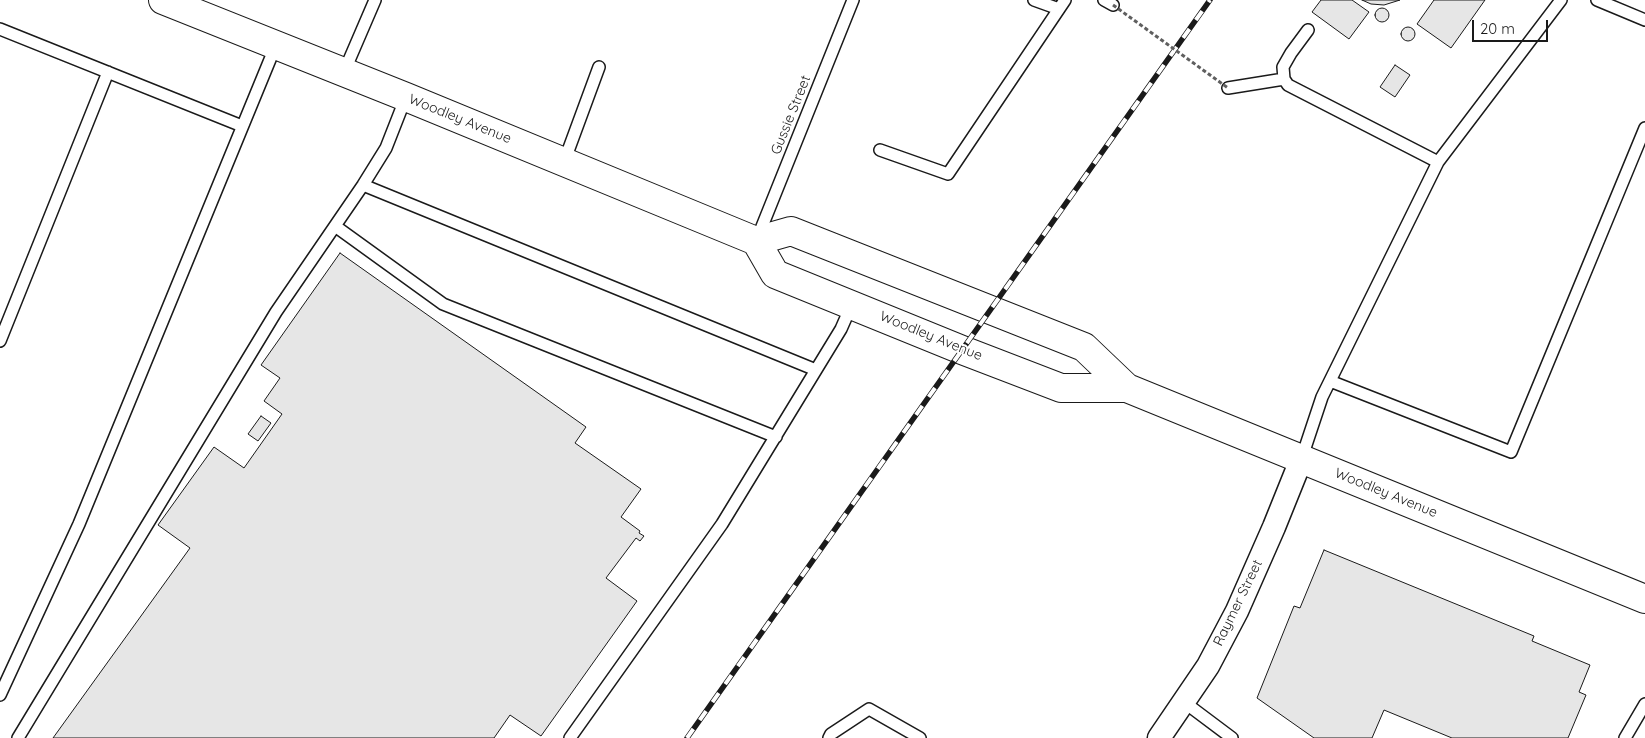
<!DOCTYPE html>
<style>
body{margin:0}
#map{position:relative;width:1645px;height:738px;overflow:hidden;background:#fff;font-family:Quicksand,sans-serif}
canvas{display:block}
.scale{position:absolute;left:1472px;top:20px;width:76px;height:22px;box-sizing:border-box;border:2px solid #1a1a1a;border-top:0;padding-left:6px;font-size:15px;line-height:18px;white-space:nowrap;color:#1a1a1a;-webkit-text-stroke:4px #fff;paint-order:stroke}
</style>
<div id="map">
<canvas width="1645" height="738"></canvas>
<div class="scale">20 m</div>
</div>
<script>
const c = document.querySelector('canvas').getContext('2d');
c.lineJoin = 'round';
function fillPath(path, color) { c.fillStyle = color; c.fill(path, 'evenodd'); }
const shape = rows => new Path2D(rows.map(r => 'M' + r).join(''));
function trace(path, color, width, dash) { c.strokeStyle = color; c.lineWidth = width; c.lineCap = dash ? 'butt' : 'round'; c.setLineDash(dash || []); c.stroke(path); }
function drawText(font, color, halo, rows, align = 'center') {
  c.font = font + ' Quicksand,sans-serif'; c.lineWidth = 4; c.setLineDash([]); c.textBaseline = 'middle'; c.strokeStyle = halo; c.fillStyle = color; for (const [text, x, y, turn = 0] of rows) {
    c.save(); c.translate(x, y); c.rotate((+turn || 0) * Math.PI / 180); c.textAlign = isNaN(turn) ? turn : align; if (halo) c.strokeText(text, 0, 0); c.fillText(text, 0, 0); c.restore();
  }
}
const building = shape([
 [1321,0,1352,0,1369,12,1349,39,1312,12,1321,0],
 [1362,0,1400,0,1384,5,1371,4,1362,0],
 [1434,0,1485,0,1451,48,1417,24,1434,0],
 '1375 15a7 7 0 1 1 14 0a7 7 0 1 1-14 0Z',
 '1401 34a7 7 0 1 1 14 0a7 7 0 1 1-14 0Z',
 [1395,65,1410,75,1395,97,1380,87,1395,65],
 [340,253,586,427,575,443,641,489,621,517,640,531,639,533,644,536,640,541,636,538,606,578,637,601,541,736,510,715,494,738,53,738,190,548,158,525,214,447,244,468,282,414,264,401,280,378,261,365,340,253],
 [261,416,271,423,258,441,248,434,261,416],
 [1324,550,1534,636,1532,641,1590,665,1579,692,1586,695,1568,738,1452,738,1384,710,1372,738,1314,738,1257,698,1294,606,1300,608,1324,550]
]);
const lane = shape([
 [1034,0,1059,9],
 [1104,0,1113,5],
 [1597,0,1645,20],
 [0,29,242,126],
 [1308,30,1291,53,1283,67,1284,79,1288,85,1438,162],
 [344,72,375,0],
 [1228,88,1284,79],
 [880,150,948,174,1065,0],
 [564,162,599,67],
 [363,185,816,370],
 [335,226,443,304,776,437],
 [757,239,853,0],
 [0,341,108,72],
 [1330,381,1511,452,1645,128],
 [1301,460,1322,397,1438,162,1561,0],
 [0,695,79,524,276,45],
 [1184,702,1232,738],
 [18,738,276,312,363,185,386,148,406,97],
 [570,738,722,524,841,329,852,304],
 [829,738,831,734,869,709,920,738],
 [1625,738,1645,704]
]);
const street = shape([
 [1159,738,1208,666,1237,611,1274,527,1301,460]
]);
const primary = shape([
 [163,0,406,97,756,241,775,274,962,350,1061,388,1127,388],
 [756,241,791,231,1084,347,1127,388,1645,599]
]);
const rail = shape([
 [687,738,1210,0]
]);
const pathBridge = shape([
 [1113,5,1228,88]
]);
const streetNames = [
 ["Gussie Street",791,115,-68],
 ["Woodley Avenue",460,119,22],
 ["Woodley Avenue",931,336,22],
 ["Woodley Avenue",1386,493,22],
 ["Raymer Street",1238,603,-64]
];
fillPath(building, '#e6e6e6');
trace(building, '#1a1a1a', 1);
trace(lane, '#1a1a1a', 14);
trace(street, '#1a1a1a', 25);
trace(primary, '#1a1a1a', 30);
trace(lane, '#fff', 11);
trace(street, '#fff', 22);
trace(primary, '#fff', 28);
trace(rail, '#1a1a1a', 5.5);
trace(rail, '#fff', 4, [11]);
trace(pathBridge, '#5f5f5f', 3, [4, 2.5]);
drawText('14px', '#1a1a1a', '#fff', streetNames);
</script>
